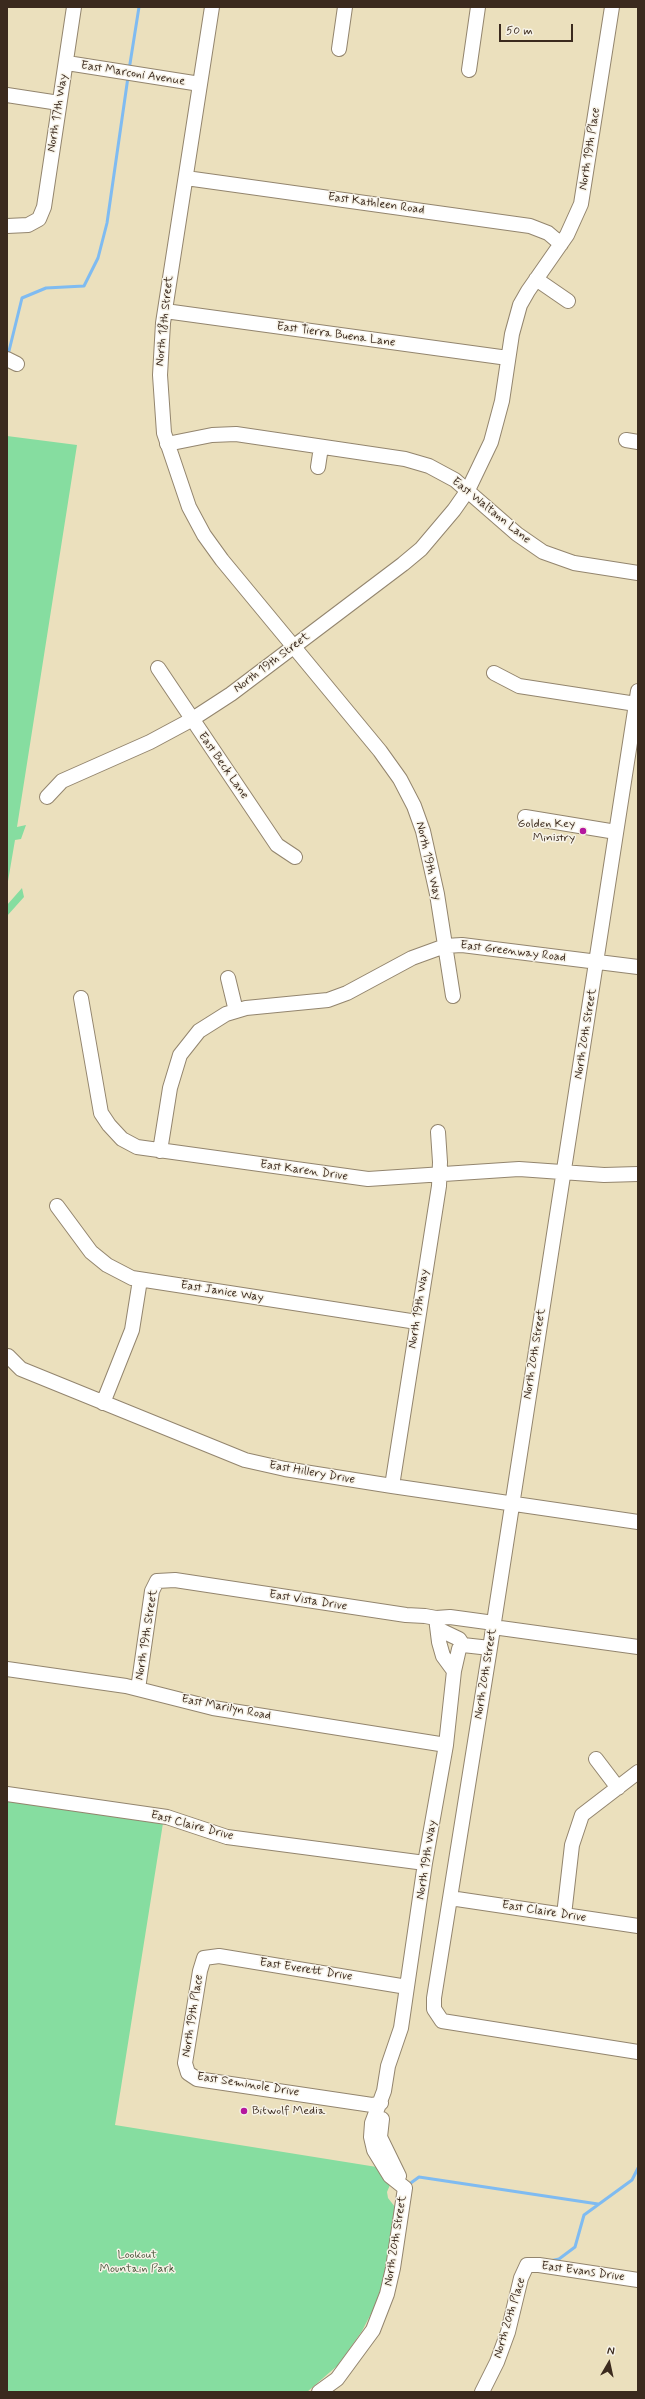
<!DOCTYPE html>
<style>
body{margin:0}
#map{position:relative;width:645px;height:2399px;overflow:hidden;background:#ebe0bd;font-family:Mynerve,sans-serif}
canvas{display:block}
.frame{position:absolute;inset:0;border:8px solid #3b2a1e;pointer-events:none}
.north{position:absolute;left:589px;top:2343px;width:40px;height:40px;-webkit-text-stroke:3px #f7f3e8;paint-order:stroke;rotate:9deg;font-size:11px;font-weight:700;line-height:16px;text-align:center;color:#3b2a1e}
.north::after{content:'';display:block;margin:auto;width:14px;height:18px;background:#3b2a1e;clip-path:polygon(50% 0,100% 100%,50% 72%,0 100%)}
.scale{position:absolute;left:499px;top:24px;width:74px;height:18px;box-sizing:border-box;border:2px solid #3b2a1e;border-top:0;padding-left:5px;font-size:12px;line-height:14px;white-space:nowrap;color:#3b2a1e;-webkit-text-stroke:3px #f7f3e8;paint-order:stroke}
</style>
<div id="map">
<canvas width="645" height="2399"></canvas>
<div class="frame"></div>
<div class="north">N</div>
<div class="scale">50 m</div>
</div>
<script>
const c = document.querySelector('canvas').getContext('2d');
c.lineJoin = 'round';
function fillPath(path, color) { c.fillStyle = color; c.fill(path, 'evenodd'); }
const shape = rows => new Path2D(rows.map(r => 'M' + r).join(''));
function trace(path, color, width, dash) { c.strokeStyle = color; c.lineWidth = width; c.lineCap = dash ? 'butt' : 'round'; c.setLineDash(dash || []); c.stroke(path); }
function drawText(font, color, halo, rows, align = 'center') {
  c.font = font + ' Mynerve,sans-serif'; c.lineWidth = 3; c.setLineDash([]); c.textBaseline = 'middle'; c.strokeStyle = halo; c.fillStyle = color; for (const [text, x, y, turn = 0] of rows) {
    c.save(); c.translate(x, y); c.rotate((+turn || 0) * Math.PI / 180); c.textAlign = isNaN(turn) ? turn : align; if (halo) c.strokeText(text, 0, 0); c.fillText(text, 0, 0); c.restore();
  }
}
const green = shape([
 [7,436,77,445,17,827,26,825,21,839,15,840,7,887],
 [22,888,24,897,7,916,7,905],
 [7,1800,163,1823,115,2125,383,2168,392,2180,387,2192,388,2198,395,2207,383,2282,374,2308,362,2331,348,2351,337,2366,307,2392,7,2392]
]);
const stream = shape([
 [129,70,139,7],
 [8,355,22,298,46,288,84,286,98,258,107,223,128,77],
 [408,2185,419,2177,598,2204],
 [550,2261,559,2259,575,2247,584,2215,632,2180,638,2168]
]);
const minor = shape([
 [212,7,163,323,160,375,164,433,189,507,204,535,222,560,380,751,400,779,414,806,423,831,437,894,453,996],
 [339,49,345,7],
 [67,63,200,84],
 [469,70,478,7],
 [7,95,59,103],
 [186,178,530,226,548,233,561,244],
 [7,226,28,225,39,219,44,207,74,7],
 [536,279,568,301],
 [165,311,508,358],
 [7,359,17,364],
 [626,440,638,442],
 [167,444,212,435,236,434,405,459,429,466,455,480,517,534,543,552,574,563,638,573],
 [318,467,321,447],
 [158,668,277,845,295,857],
 [494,673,519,686,636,704],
 [638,691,490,1648,434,1998,434,2009,442,2021,638,2052],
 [47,797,62,781,150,742,191,720,231,694,403,564,421,549,454,510,468,490,491,442,502,401,512,334,520,305,528,291,567,235,581,204,612,7],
 [525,817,616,832],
 [228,978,236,1011],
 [81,998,101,1113,109,1125,122,1139,137,1147,368,1179,519,1169,604,1175,638,1174],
 [160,1151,170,1088,180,1055,199,1031,226,1014,246,1008,328,1000,347,993,412,958,445,946,462,945,638,967],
 [57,1206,91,1252,107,1265,132,1278,417,1322],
 [8,1356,21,1369,245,1460,285,1469,392,1486,638,1522],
 [103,1403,132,1330,140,1280],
 [392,1486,439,1186,440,1162,438,1132],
 [493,1627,638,1647],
 [438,1629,459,1639,463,1645],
 [7,1669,126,1686,213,1708,446,1745],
 [454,1671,459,1649,463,1645,490,1648],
 [138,1689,152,1591,157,1581,175,1580,406,1615,425,1616,436,1618,450,1617,494,1623],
 [596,1759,618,1788],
 [7,1794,167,1817,227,1837,425,1863],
 [450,1898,638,1926],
 [564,1915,572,1845,582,1815,638,1772],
 [381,2103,372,2105,197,2079,188,2073,185,2063,200,1971,204,1958,219,1956,407,1987],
 [382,2119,380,2137,399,2176],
 [405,2188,390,2176,374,2150,371,2137,372,2123,384,2091,388,2066,401,2028,425,1863,446,1745,454,1671,443,1656,439,1642,436,1618],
 [319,2392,337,2379,373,2330,387,2294,393,2268,405,2188],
 [482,2392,497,2362,508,2332,521,2278,527,2265,539,2265,638,2280]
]);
const markers = [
 [583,831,4,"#b5179e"],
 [244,2111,4,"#b5179e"]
];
const streetNames = [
 ["East Marconi Avenue",133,74,9],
 ["North 17th Way",58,113,-81],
 ["North 19th Place",590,149,-81],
 ["East Kathleen Road",376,204,8],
 ["North 18th Street",165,321,-84],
 ["East Tierra Buena Lane",336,335,8],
 ["East Waltann Lane",491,511,39],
 ["North 19th Street",272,663,-37],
 ["East Beck Lane",223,766,55],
 ["North 19th Way",428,861,77],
 ["East Greenway Road",513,952,7],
 ["North 20th Street",586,1034,-81],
 ["East Karen Drive",304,1171,8],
 ["East Janice Way",222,1292,9],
 ["North 19th Way",419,1309,-81],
 ["North 20th Street",535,1354,-81],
 ["East Hillery Drive",312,1473,10],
 ["East Vista Drive",308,1601,9],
 ["North 19th Street",147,1635,-81],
 ["North 20th Street",486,1674,-81],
 ["East Marilyn Road",226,1708,11],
 ["East Claire Drive",192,1826,15],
 ["North 19th Way",427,1860,-81],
 ["East Claire Drive",544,1912,9],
 ["East Everett Drive",306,1970,9],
 ["North 19th Place",193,2016,-81],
 ["East Seminole Drive",248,2085,9],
 ["North 20th Street",396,2241,-81],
 ["East Evans Drive",583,2272,8],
 ["North 20th Place",510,2318,-73]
];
const poiNames = [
 ["Golden Key",575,824],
 ["Ministry",575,838],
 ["Bitwolf Media",252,2111,"left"]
];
const parkNames = [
 ["Lookout",137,2255],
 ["Mountain Park",137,2269]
];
fillPath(green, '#86dda0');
trace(stream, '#7fbbf1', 3);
trace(minor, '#93856e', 16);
trace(minor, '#fff', 14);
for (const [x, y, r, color] of markers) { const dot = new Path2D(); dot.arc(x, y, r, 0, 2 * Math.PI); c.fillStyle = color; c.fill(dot); trace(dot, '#f7f3e8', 1.5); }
drawText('12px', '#3b2a1e', '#f7f3e8', streetNames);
drawText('12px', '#3b2a1e', '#f7f3e8', poiNames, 'right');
drawText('12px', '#4e573e', '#f7f3e8', parkNames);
</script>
